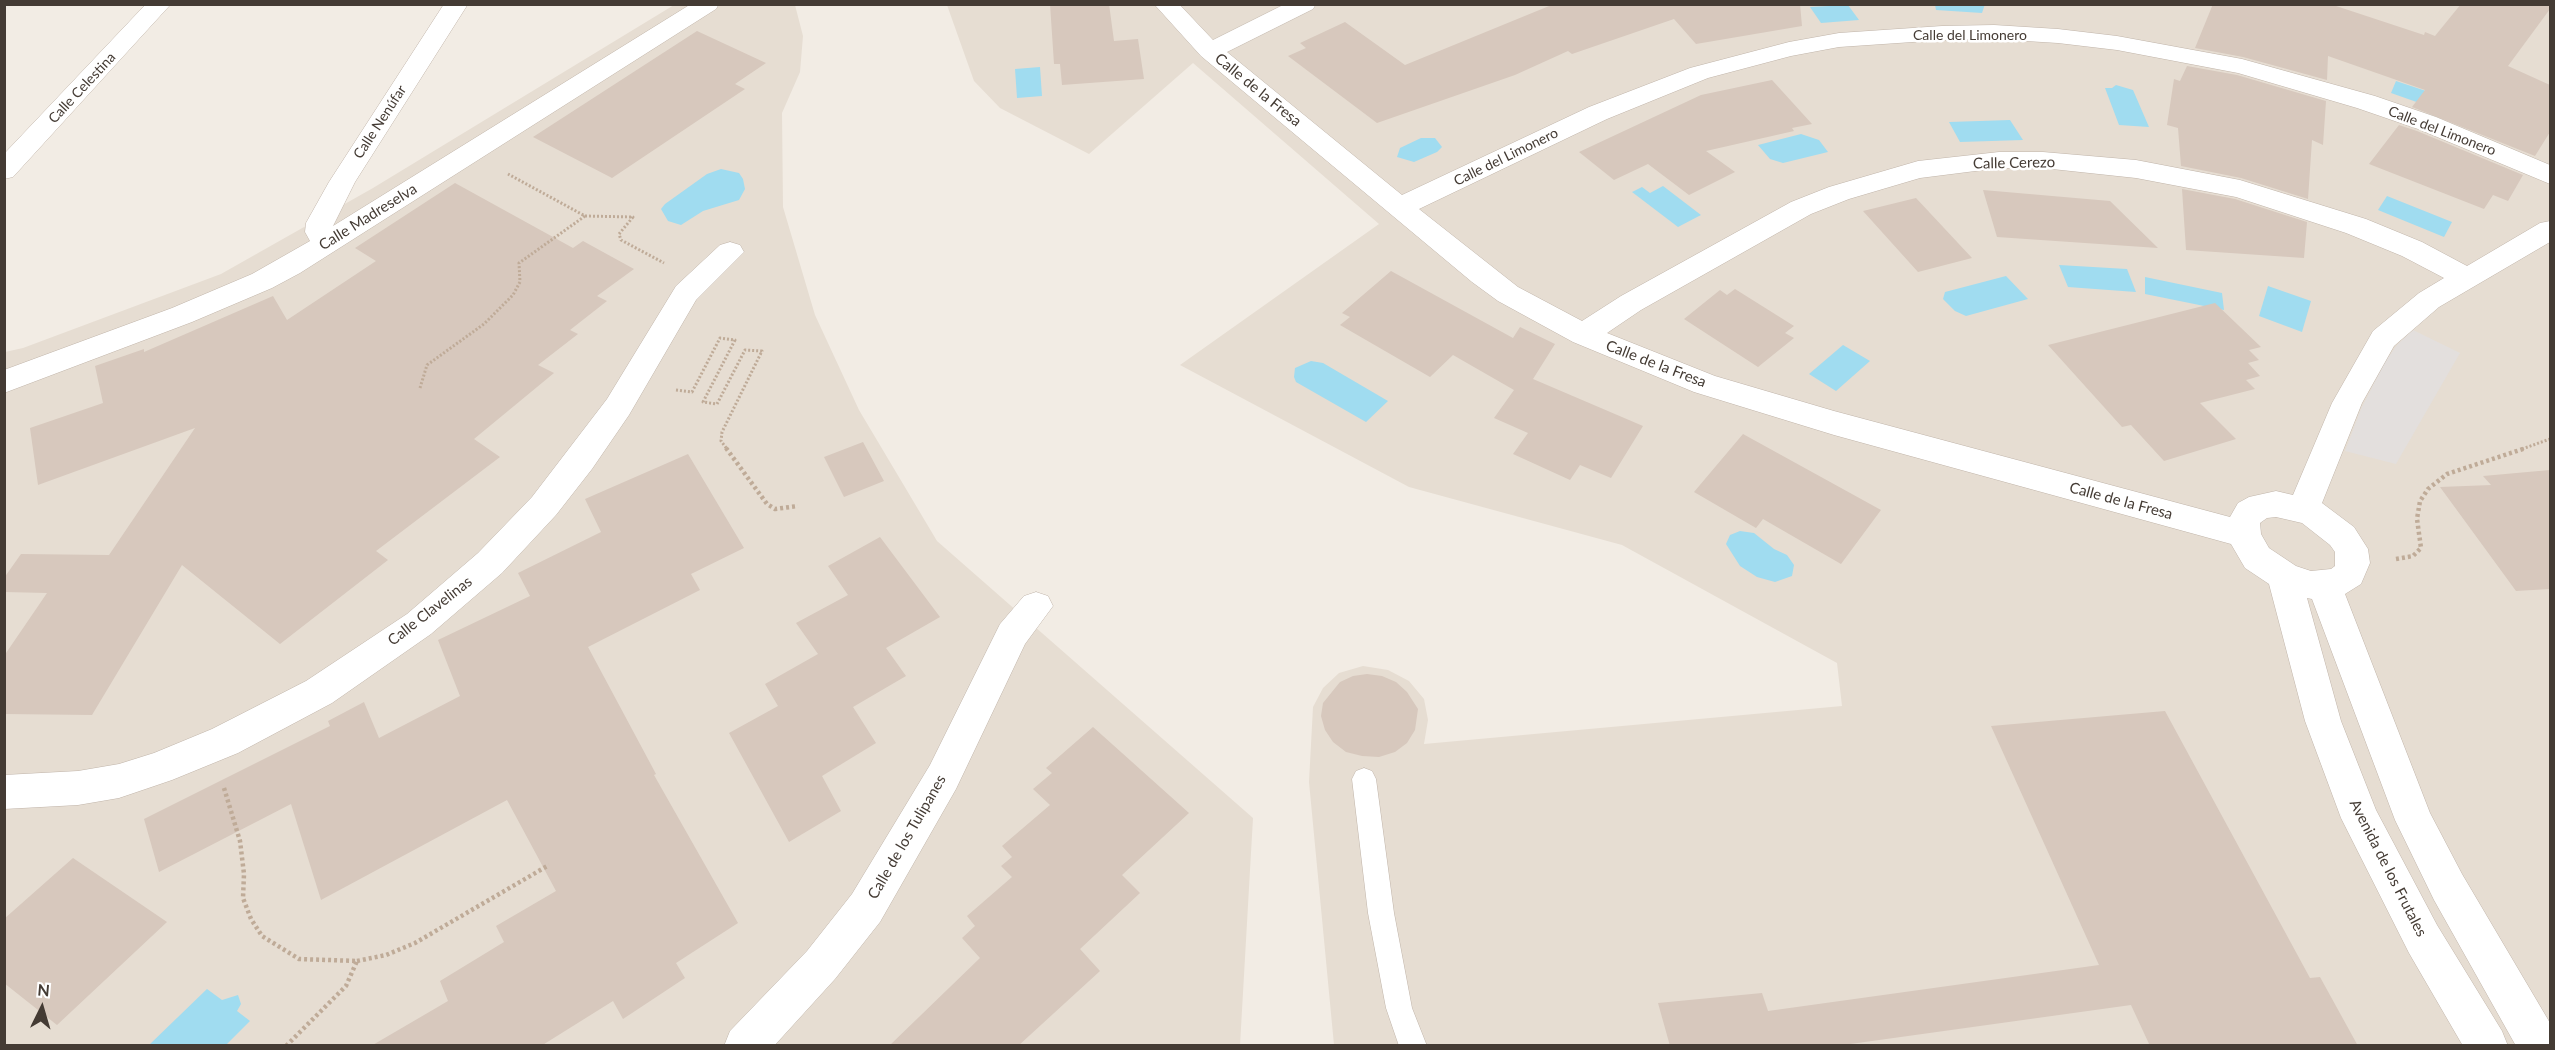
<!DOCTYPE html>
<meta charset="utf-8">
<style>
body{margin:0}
#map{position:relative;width:2555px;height:1050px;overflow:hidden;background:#f2ece4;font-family:Lato,sans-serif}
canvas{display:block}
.frame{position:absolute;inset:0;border:6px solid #443b34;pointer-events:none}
.north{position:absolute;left:12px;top:978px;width:60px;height:60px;-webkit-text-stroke:4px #fff;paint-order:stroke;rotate:5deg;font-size:16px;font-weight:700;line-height:24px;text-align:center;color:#443b34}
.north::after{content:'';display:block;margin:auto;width:21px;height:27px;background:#443b34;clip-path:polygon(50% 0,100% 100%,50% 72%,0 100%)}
</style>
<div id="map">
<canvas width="2555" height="1050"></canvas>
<div class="frame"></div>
<div class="north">N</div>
</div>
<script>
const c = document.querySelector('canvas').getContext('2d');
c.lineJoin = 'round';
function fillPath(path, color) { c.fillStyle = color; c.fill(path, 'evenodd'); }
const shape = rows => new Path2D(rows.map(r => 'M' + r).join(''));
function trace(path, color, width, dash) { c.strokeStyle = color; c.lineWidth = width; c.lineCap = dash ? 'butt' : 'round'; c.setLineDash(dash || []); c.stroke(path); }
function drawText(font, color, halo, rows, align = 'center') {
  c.font = font + ' Lato,sans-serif'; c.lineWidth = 5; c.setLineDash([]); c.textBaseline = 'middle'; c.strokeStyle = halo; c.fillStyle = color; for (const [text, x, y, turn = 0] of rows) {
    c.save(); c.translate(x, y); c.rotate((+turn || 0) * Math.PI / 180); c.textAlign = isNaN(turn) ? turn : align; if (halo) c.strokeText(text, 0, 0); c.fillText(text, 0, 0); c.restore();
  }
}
const residential = shape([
 [674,5,795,5,803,36,800,72,782,113,783,207,815,315,859,410,937,541,1253,818,1240,1045,5,1046,5,352,23,348,221,274,373,188],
 [947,5,2550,5,2550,1045,1334,1045,1309,782,1313,707,1323,688,1339,673,1363,666,1388,670,1409,681,1424,699,1428,720,1424,744,1842,706,1837,663,1622,545,1409,487,1180,365,1379,224,1193,63,1089,154,1000,108,974,81]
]);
const parking = shape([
 [2413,330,2460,353,2396,464,2345,451,2361,409,2385,362,2397,345]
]);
const water = shape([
 [1985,4,1982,13,1936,10,1935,5],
 [1848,5,1859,20,1821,23,1810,7],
 [1040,67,1042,96,1017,98,1015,69],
 [2396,81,2429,92,2465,119,2391,93],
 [2116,85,2133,90,2149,127,2119,125,2105,88,2112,88],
 [2010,120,2023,140,1960,142,1949,122],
 [1801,134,1819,140,1828,152,1783,163,1770,159,1758,145],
 [1421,138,1435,138,1442,147,1437,152,1414,162,1397,157,1400,148],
 [721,169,739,173,743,179,745,189,739,200,703,211,681,225,668,221,661,209,665,204,707,174],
 [1663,186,1701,215,1678,227,1632,192,1642,187,1650,193],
 [2387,196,2452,222,2444,237,2378,210],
 [2059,265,2127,269,2136,292,2068,287],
 [2006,276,2028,299,1966,316,1955,311,1943,299,1945,292],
 [2145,277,2222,293,2224,310,2145,294],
 [2268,286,2311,301,2302,332,2259,316],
 [1843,345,1870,361,1836,391,1809,374],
 [1311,361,1323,363,1388,401,1366,422,1296,382,1294,377,1295,368],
 [1740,531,1754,533,1774,549,1787,555,1794,565,1792,576,1775,582,1757,577,1740,566,1726,544,1730,535],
 [207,989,222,1000,238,995,241,1004,237,1011,250,1021,226,1045,149,1045]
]);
const building = shape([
 [1050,4,1109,4,1114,41,1138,39,1144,79,1062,85,1060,64,1054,64],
 [1554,4,1800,4,1802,26,1696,44,1674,19,1572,54,1568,51,1515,75,1377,123,1288,56,1306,48,1300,43,1345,22,1405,65],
 [2213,4,2330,4,2424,35,2425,32,2435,36,2461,4,2550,4,2550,9,2508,66,2550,85,2550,132,2535,156,2412,107,2425,90,2328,56,2327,80,2243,57,2195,48],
 [697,31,766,63,735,84,745,89,612,178,533,137],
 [2187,66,2237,75,2326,101,2323,145,2312,140,2308,199,2241,178,2181,166,2178,128,2167,125,2174,79,2180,81],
 [1772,80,1812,124,1792,128,1794,131,1706,151,1735,172,1689,195,1648,164,1614,180,1579,152,1701,95],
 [2399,125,2417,131,2523,175,2508,201,2493,195,2484,209,2369,164],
 [455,183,573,248,583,241,634,269,597,296,607,301,570,330,578,334,538,365,554,373,474,439,500,457,376,551,388,560,280,644,182,565,92,715,4,714,4,656,47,593,4,592,4,578,21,554,109,555,195,428,38,485,30,428,103,403,95,366,144,349,144,352,273,296,287,320,376,261,355,248],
 [2182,189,2235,199,2307,222,2304,258,2186,250],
 [1983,190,2110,201,2158,248,1997,237],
 [1916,198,1972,258,1918,272,1863,211],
 [1391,271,1513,338,1520,327,1555,344,1533,379,1643,426,1611,478,1580,465,1570,480,1513,454,1528,433,1494,418,1514,390,1453,355,1430,377,1340,325,1350,317,1342,313],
 [1735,289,1794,326,1785,333,1794,338,1758,367,1684,319,1720,290,1727,295],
 [2215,303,2261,347,2249,350,2259,360,2248,363,2260,376,2246,380,2255,389,2200,403,2236,439,2164,461,2131,425,2122,427,2048,345],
 [1743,434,1881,510,1841,564,1763,519,1756,528,1694,492],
 [863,442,884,481,844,497,824,457],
 [688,454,744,548,691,574,700,590,588,647,656,774,654,775,738,923,676,963,685,978,623,1019,613,1001,541,1046,371,1046,448,1001,440,981,504,942,496,926,556,891,507,800,321,900,291,804,159,872,144,819,330,726,328,721,364,702,379,738,460,696,438,640,530,596,518,573,601,532,585,499],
 [2550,470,2550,589,2516,591,2440,487,2491,485,2483,476],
 [880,537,940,617,886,648,906,676,853,707,876,743,822,776,841,811,789,842,729,733,778,706,765,684,818,654,796,623,848,595,828,566],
 [1367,674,1382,676,1396,682,1407,692,1418,709,1415,730,1407,743,1395,752,1379,757,1362,756,1346,752,1333,742,1325,730,1321,716,1323,703,1340,682,1353,676],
 [2165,711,2310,978,2320,977,2358,1046,2150,1046,2131,1005,1836,1046,1670,1046,1658,1003,1762,993,1768,1011,2099,965,1991,726],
 [1093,727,1189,813,1122,875,1140,893,1080,949,1100,971,1018,1046,889,1046,980,958,962,938,975,926,967,916,1012,877,1001,866,1012,857,1002,846,1050,805,1033,789,1052,773,1046,768],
 [73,858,167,922,57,1025,4,983,4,919]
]);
const pathFar1 = shape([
 [585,216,633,217,619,234,621,240,664,263],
 [420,388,427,365,484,324,513,295,520,282,519,263,585,216,508,174],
 [676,390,692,392,720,338,735,340,703,402,717,404,745,350,762,351,722,432,721,441,727,449],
 [2522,449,2550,439]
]);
const path = shape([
 [726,448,767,504,775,509,798,506],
 [2396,559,2413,556,2421,548,2417,519,2420,501,2428,489,2447,474,2526,448],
 [224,788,240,841,244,874,243,898,251,919,262,936,299,959,357,961,346,986,286,1046],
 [357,961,386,955,415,943,549,865]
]);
const service = shape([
 [1364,768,1372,771,1376,779,1394,913,1412,1008,1427,1046,1399,1046,1386,1008,1368,913,1352,779,1356,771,1364,768]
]);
const minor = shape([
 [146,4,171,4,13,177,4,179,4,154,146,4],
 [444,4,468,4,355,182,333,226,691,4,719,4,716,9,300,273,272,288,192,322,4,393,4,370,172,308,252,274,310,241,305,232,306,223,329,182,444,4],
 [1154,4,1179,4,1213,40,1285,4,1316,4,1313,9,1227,52,1402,195,1589,107,1690,68,1789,42,1839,33,1942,26,1994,25,2058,29,2117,36,2242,59,2375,96,2436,117,2550,165,2550,184,2418,129,2357,108,2238,73,2117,50,2058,43,1994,39,1942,40,1839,47,1791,56,1708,78,1607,119,1419,209,1518,287,1582,321,1621,296,1791,202,1829,187,1918,161,1999,152,2043,152,2136,160,2240,180,2366,219,2422,242,2467,266,2540,223,2550,221,2550,242,2439,307,2394,346,2362,403,2322,503,2354,527,2368,549,2370,563,2361,584,2345,594,2430,813,2462,874,2550,1023,2550,1046,2516,1046,2434,900,2395,820,2312,599,2307,598,2341,721,2376,810,2437,925,2502,1031,2508,1046,2463,1046,2409,953,2341,818,2305,721,2269,584,2245,568,2231,544,1834,435,1694,392,1573,342,1498,301,1472,282,1201,56,1154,4],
 [1999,168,2043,168,2136,178,2236,197,2346,233,2402,256,2444,278,2419,293,2373,331,2332,403,2293,495,2276,491,2249,497,2238,503,2230,517,1834,411,1715,376,1607,333,1641,310,1811,214,1849,199,1920,178,1999,168],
 [2276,517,2302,523,2330,545,2335,552,2335,566,2331,569,2311,571,2296,566,2269,548,2261,534,2260,523,2267,518,2276,517],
 [730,242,740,245,744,252,696,300,629,415,592,469,556,515,502,573,431,634,332,703,238,753,172,780,119,798,78,805,4,809,4,775,78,771,119,764,154,753,212,729,306,681,407,614,478,553,532,497,607,399,676,286,720,245,730,242],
 [1036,592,1048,596,1053,606,1025,644,956,789,880,922,835,979,774,1046,724,1046,730,1031,807,951,852,894,930,765,1000,624,1024,596,1036,592]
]);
const farStreetnames = [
 ["Calle del Limonero",1970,35],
 ["Calle Celestina",82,88,-47],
 ["Calle Nenúfar",380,122,-57],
 ["Calle del Limonero",2442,131,21],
 ["Calle del Limonero",1506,157,-26]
];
const streetNames = [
 ["Calle de la Fresa",1258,90,39],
 ["Calle Cerezo",2014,163,-1],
 ["Calle Madreselva",368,217,-32],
 ["Calle de la Fresa",1656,364,21],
 ["Calle de la Fresa",2121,501,15],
 ["Calle Clavelinas",430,611,-38],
 ["Calle de los Tulipanes",907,837,-60],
 ["Avenida de los Frutales",2388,868,63]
];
fillPath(residential, '#e6ddd2');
fillPath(parking, '#e3dfdd');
fillPath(water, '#a0dcf0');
fillPath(building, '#d7c8bd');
trace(service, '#c1b5aa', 1);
trace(minor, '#c1b5aa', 1);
trace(pathFar1, '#bfab98', 3, [2, 2]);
trace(path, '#bfab98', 4.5, [3, 3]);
fillPath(service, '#fff');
fillPath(minor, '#fff');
drawText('14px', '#443b34', '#fff', farStreetnames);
drawText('15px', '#443b34', '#fff', streetNames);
</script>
